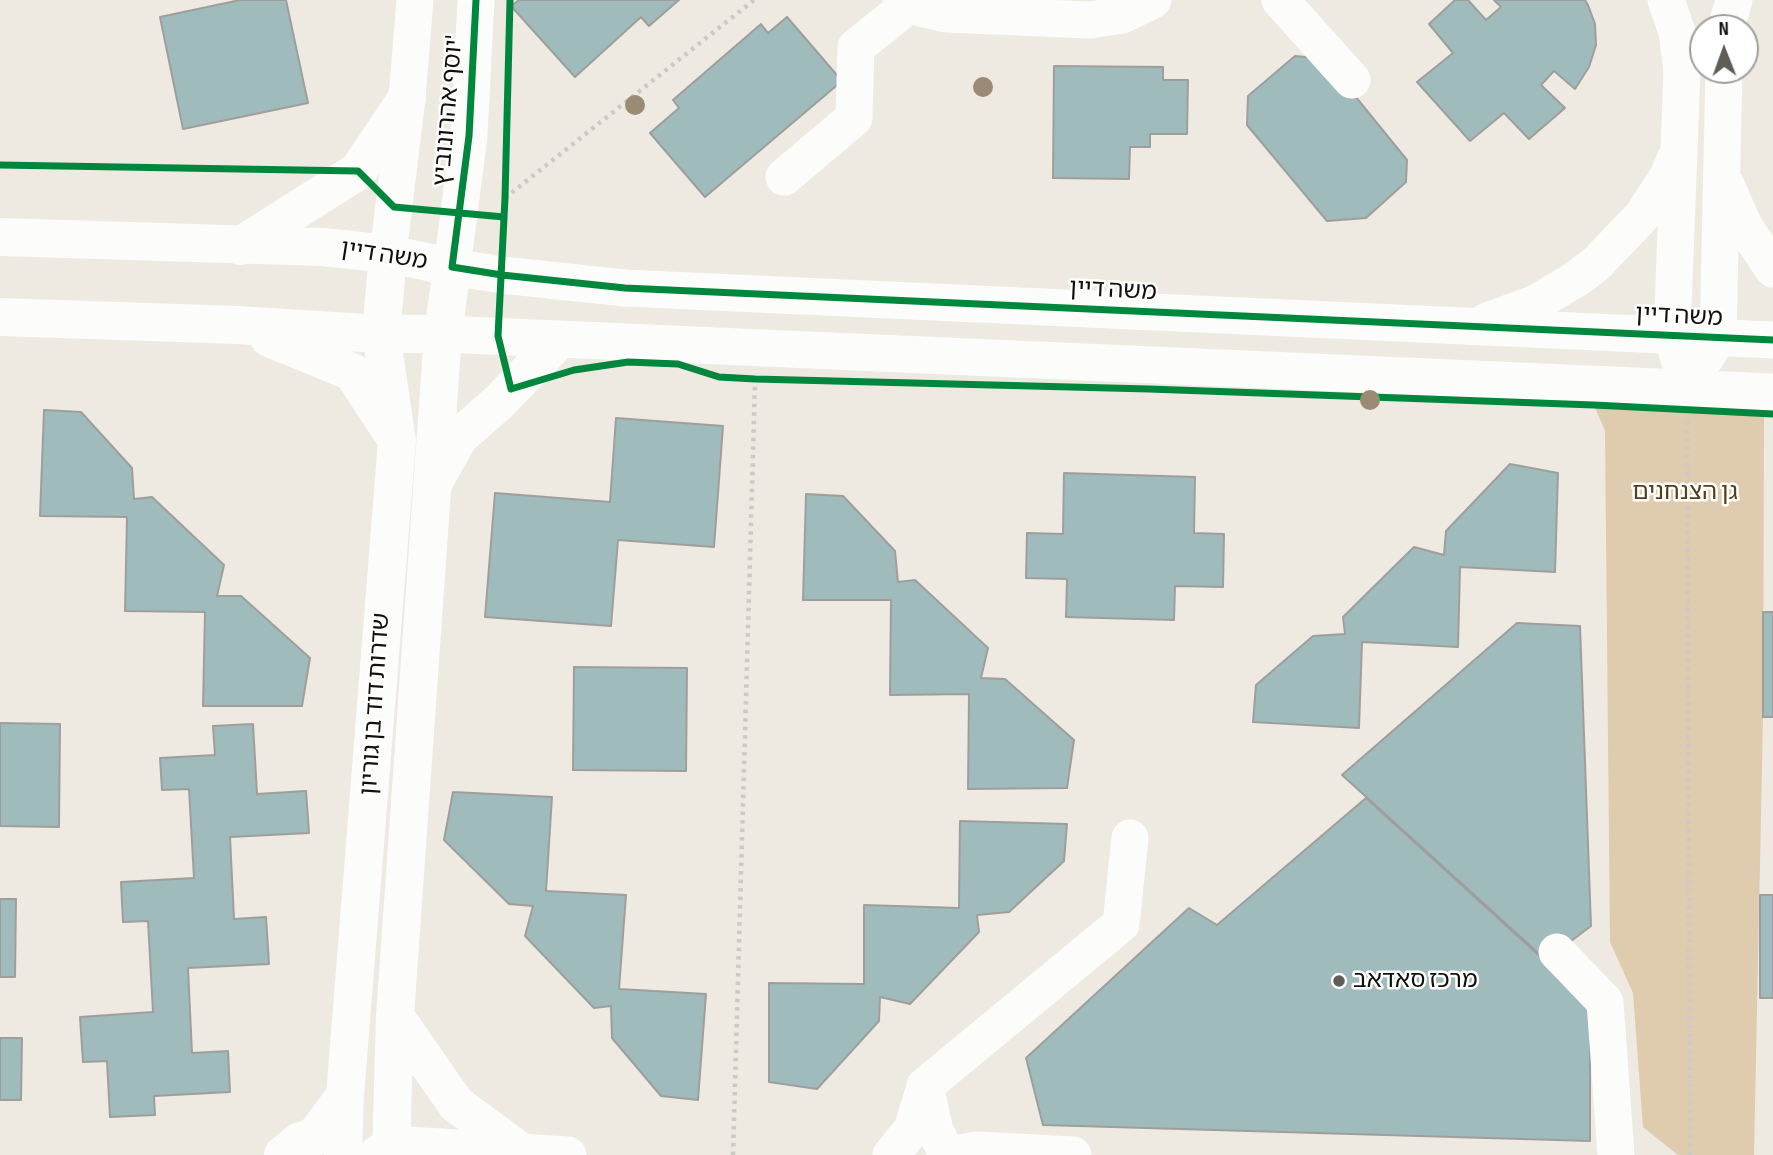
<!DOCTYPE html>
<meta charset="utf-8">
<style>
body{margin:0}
#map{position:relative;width:1773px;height:1155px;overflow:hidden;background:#eee9e1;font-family:"Sofia Sans Condensed",sans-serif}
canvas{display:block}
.north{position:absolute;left:1689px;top:14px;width:70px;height:70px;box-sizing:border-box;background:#fff;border:2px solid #a19f9d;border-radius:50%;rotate:359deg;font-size:19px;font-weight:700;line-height:28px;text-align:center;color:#13100b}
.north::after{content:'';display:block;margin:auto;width:24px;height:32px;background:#605c56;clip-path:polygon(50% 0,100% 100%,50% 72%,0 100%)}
</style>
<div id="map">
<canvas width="1773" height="1155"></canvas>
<div class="north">N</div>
</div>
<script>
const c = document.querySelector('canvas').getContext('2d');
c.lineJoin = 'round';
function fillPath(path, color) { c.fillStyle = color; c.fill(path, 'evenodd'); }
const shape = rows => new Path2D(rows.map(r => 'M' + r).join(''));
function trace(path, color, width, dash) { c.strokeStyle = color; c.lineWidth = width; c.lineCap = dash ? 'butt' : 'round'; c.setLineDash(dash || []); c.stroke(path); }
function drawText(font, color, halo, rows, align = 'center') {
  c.font = font + ' "Sofia Sans Condensed","Noto Sans Hebrew",sans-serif'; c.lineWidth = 5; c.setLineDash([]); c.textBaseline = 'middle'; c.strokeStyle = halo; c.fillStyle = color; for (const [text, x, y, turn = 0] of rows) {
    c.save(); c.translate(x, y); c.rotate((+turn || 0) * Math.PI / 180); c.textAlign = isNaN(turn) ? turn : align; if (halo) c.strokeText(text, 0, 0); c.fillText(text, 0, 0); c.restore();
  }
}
const green = shape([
 [1594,405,1764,414,1763,717,1754,1155,1678,1155,1643,1127,1633,993,1610,942,1605,431]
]);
const building = shape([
 [240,0,286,0,308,103,183,129,160,17,240,0],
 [519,0,679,0,649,26,641,17,575,77,511,6,519,0],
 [1455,0,1468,0,1486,20,1501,7,1494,0,1585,0,1588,5,1595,24,1596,45,1589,67,1575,89,1554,71,1541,85,1565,108,1529,139,1504,113,1470,141,1417,82,1453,53,1429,24,1455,0],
 [787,17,842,81,705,197,650,133,679,108,673,100,761,24,768,33,787,17],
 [1295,56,1325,59,1407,160,1406,182,1366,218,1327,221,1247,125,1248,96,1295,56],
 [1054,66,1163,67,1163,80,1188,80,1187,134,1150,134,1150,147,1130,147,1129,179,1053,178,1054,66],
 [44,410,81,412,132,468,134,499,152,497,224,565,217,596,241,596,310,658,302,706,203,706,205,612,125,611,127,517,40,516,44,410],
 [616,418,723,426,714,547,618,540,611,626,485,617,495,493,610,502,616,418],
 [1510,464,1558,473,1555,572,1460,567,1458,647,1362,642,1359,728,1253,722,1256,685,1313,636,1345,634,1343,617,1414,547,1444,555,1446,531,1510,464],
 [1064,473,1195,477,1194,533,1224,534,1223,587,1175,586,1174,620,1066,617,1067,579,1026,578,1027,533,1063,534,1064,473],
 [806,494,843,496,895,551,898,582,915,580,988,648,981,678,1005,679,1074,740,1067,788,968,789,969,694,890,695,891,600,803,600,806,494],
 [1763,612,1773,612,1773,717,1763,717,1763,612],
 [1517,623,1580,626,1591,926,1546,960,1342,775,1517,623],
 [574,667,687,668,686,771,573,770,574,667],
 [0,723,60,724,59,827,0,826,0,723],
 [253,724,257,794,306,791,309,833,230,837,234,919,266,917,269,964,188,968,192,1053,228,1051,230,1092,154,1096,155,1115,110,1117,107,1061,83,1062,80,1017,153,1012,148,921,123,922,121,882,194,878,189,789,162,790,160,758,215,755,213,726,253,724],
 [453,792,552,797,546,891,626,895,619,989,706,994,698,1100,661,1096,612,1038,611,1006,594,1008,525,936,533,906,509,904,444,840,453,792],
 [1366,798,1590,1002,1590,1141,1043,1125,1026,1058,1189,908,1217,925,1366,798],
 [960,821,1067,824,1064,861,1009,912,977,915,979,932,910,1004,880,997,879,1021,817,1089,769,1082,769,983,864,984,864,905,959,908,960,821],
 [1760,895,1773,895,1773,998,1760,998,1760,895],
 [0,899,16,899,15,977,0,977,0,899],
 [0,1038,22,1038,21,1100,0,1100,0,1038]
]);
const path = shape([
 [505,198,754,0],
 [1687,421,1690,1155],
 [733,1155,755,383]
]);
const minor = shape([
 [476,0,469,136,452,267,502,275,625,288,1773,340],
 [901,0,921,8,946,14,1090,20,1122,15,1153,0],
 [1280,0,1352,80],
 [1666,0,1677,32,1682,71,1672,335,1679,359],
 [1726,28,1734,0],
 [784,177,854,118,856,47,910,4],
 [1726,185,1744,226,1773,269],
 [388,254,407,98,415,0],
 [1487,321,1536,303,1576,279,1595,265,1642,216,1668,176,1675,159],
 [443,334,1773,392],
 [1706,357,1718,338,1724,70],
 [1557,952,1605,1002,1616,1155],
 [376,1155,393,1144,568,1155],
 [891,1155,912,1129,925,1087],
 [948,1155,935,1131,925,1086,1121,924,1130,838],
 [951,1155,977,1150,1073,1155]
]);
const major = shape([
 [0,237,323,247,388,254,452,267,443,334,395,1016,391,1155],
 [240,246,358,171,407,98],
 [0,317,238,325,381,334,443,334],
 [269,338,352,372,393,434],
 [435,480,459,437,499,402,559,340],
 [395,1016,456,1104,520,1151],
 [283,1155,300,1141,314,1137,345,1096],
 [343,1155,345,1096,397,441,381,334,388,254]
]);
const cycleway = shape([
 [476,0,469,136,452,267,502,275,625,288,1773,340],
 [510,0,505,198,498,336,511,389,574,370,628,362,678,364,719,377,755,379,1149,389,1594,405,1773,414],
 [0,165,358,171,394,207,504,217]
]);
const trees = [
 [983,87],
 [635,105],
 [1370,400]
];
const markers = [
 [1339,981,7,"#605c56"]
];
const streetNames = [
 ["יוסף אהרונוביץ'",449,111,-85],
 ["משה דיין",384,256,9],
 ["משה דיין",1113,291,3],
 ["משה דיין",1679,317,3],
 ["שדרות דוד בן גוריון",376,704,-86]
];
const parkNames = [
 ["גן הצנחנים",1685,493]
];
const poiNames = [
 ["מרכז סאדאב",1353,981]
];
fillPath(green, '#dfcbad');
fillPath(building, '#a0bbbb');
trace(building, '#9e9f9c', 2);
trace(path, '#cbcac7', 4.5, [3.5, 5]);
trace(minor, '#fcfcfa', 37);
trace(major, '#fcfcfa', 38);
trace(cycleway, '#00873e', 7);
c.fillStyle = '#9a8b74';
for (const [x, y] of trees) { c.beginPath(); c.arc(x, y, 10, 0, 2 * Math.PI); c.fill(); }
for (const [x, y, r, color] of markers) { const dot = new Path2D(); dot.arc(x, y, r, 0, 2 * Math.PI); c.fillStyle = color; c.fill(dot); trace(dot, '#fff', 2.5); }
drawText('24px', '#13100b', '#fff', streetNames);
drawText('24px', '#553e1a', '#fff', parkNames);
drawText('24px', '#13100b', '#fff', poiNames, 'left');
</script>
